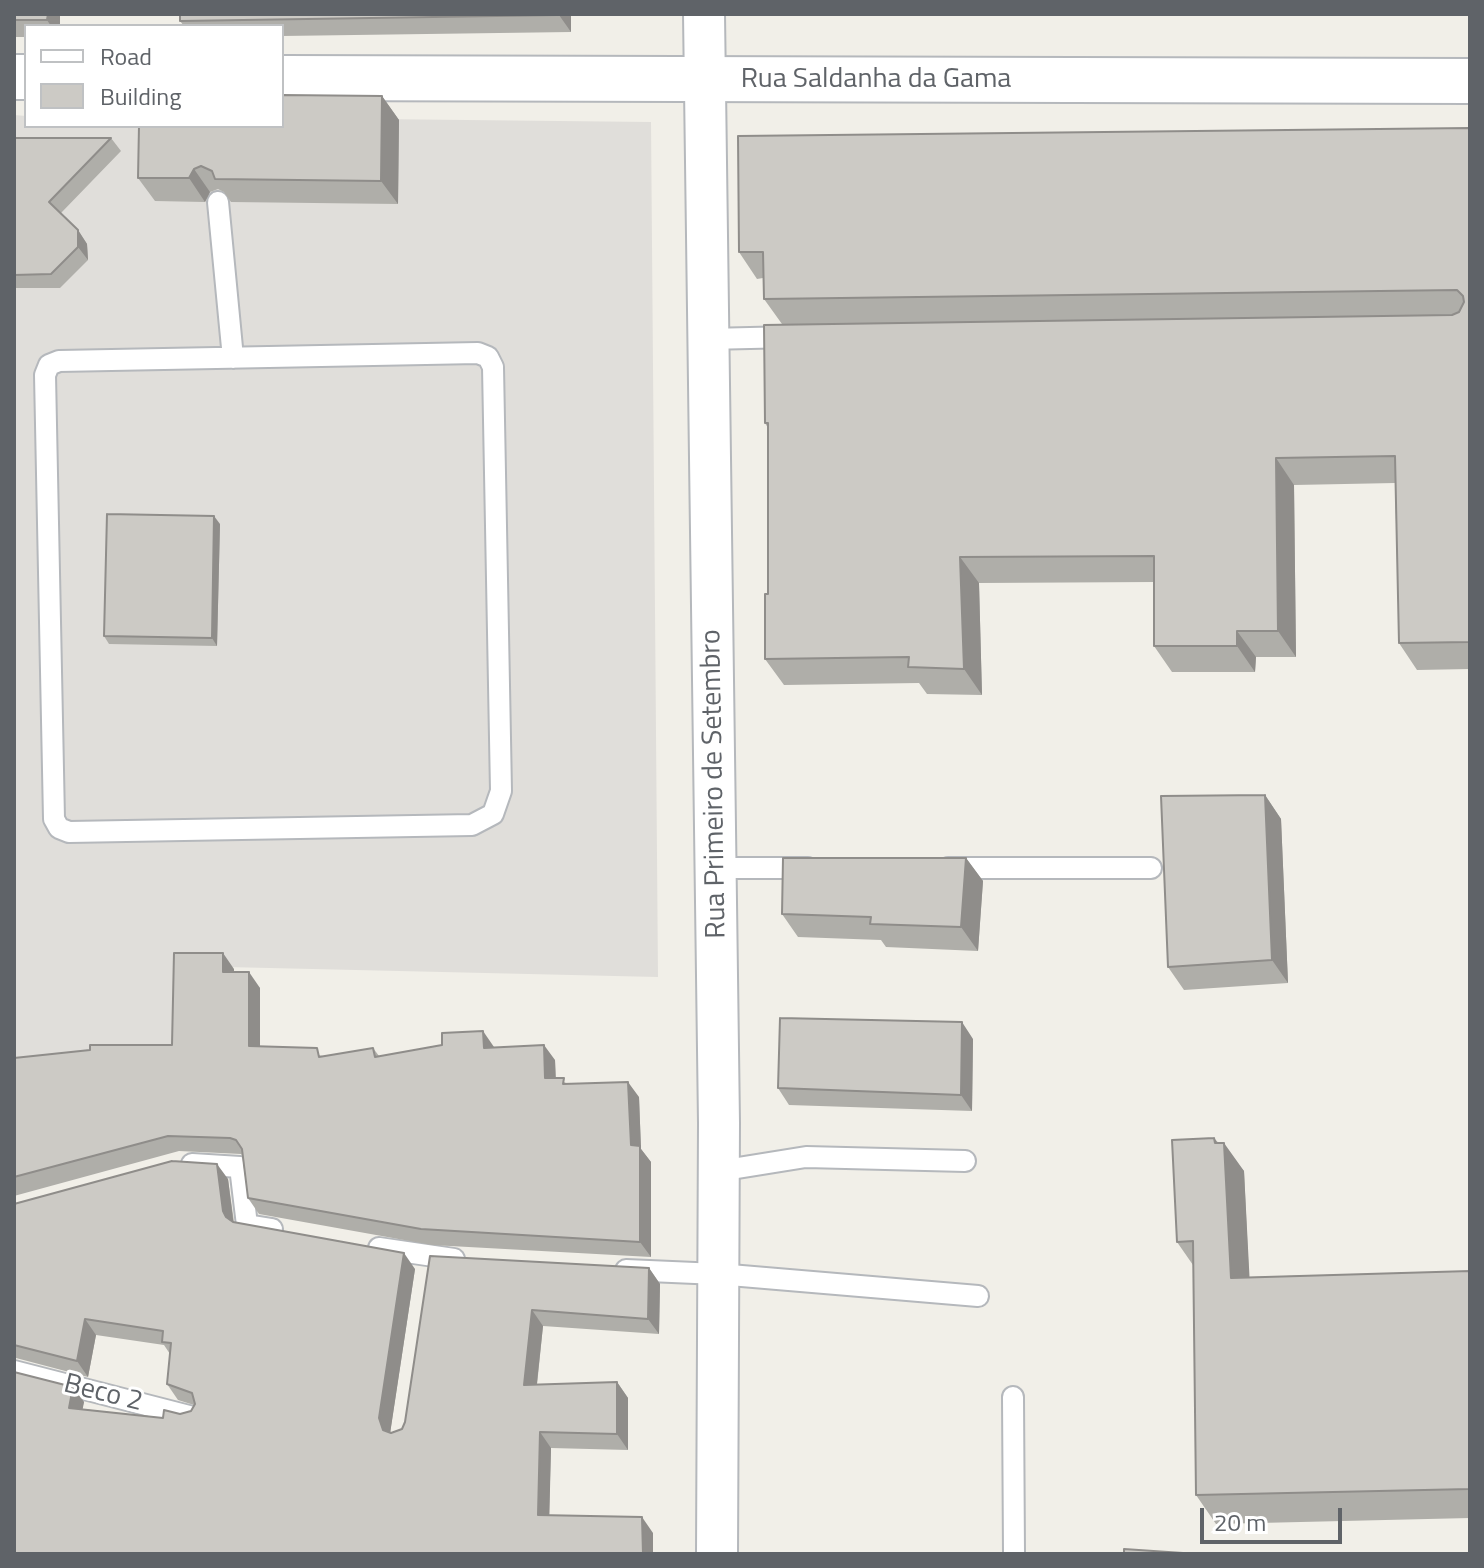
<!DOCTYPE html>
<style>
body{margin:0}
#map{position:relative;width:1484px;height:1568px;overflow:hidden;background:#f1efe8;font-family:"Titillium Web",sans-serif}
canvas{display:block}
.frame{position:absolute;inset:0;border:16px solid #5f6368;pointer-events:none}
.legend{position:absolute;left:24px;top:24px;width:260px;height:104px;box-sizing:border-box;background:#fff;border:2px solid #bfc1c3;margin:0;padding:10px 14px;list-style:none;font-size:24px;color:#5f6368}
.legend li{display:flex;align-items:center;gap:16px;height:40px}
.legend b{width:40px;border:2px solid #bfc1c3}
.scale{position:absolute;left:1200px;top:1508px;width:142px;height:36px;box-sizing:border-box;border:4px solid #5f6368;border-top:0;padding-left:10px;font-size:24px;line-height:28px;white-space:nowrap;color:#5f6368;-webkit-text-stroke:6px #fff;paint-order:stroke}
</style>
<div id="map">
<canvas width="1484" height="1568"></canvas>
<div class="frame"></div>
<ul class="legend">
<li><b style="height:10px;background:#fff"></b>Road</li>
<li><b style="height:22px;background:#cccac5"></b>Building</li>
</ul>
<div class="scale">20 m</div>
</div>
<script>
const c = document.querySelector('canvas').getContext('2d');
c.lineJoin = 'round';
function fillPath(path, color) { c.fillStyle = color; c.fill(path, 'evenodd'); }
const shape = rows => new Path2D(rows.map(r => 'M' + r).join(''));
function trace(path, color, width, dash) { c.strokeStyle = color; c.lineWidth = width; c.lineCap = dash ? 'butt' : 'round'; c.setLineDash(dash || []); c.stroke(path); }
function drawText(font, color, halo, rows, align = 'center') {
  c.font = font + ' "Titillium Web",sans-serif'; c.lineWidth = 6; c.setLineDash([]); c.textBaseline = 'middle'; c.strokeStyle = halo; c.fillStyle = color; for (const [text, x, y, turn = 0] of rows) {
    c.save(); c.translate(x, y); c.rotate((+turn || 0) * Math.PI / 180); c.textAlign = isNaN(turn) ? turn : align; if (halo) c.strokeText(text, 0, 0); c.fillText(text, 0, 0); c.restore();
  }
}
const industrial = shape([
 [14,115,26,116,26,126,282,126,282,118,651,122,658,977,183,966,183,1063,14,1068]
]);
const service = shape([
 [218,202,233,358],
 [708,339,792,337],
 [478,353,488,357,493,367,501,791,493,814,472,825,69,832,59,828,54,819,45,375,49,365,59,361,478,353],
 [716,868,808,868],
 [948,868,1151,868],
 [192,1164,240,1167,247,1225,272,1229],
 [719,1171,806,1157,965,1161],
 [379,1248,454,1259],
 [626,1270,718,1274,978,1296],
 [14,1371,193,1417],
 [1013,1397,1014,1554]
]);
const minor = shape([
 [704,14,719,1123,717,1554]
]);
const tertiary = shape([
 [14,77,26,77],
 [282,78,1470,81]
]);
const wall = shape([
 [14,14,60,14,60,26,26,26,26,37,14,37],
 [180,14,571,14,571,32,282,36,282,26,184,26,180,21],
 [382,96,399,120,398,204,231,202,224,192,218,189,210,192,205,202,155,201,138,178],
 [1470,128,1470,669,1417,670,1399,643,1395,483,1294,485,1296,657,1256,657,1255,672,1172,672,1154,646,1154,582,979,583,982,695,927,694,919,683,784,685,765,659,768,594,768,428,765,423,782,324,764,299,763,278,757,279,739,252],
 [14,138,111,138,121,151,61,213,78,230,87,244,88,260,60,288,14,288],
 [220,524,217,646,109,644,104,636],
 [1265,795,1281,819,1288,983,1184,990,1168,967],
 [966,858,983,881,978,951,886,947,881,940,798,937,782,914],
 [234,969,234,972,260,988,260,1046,323,1056,373,1048,379,1056,494,1047,555,1060,556,1078,568,1084,639,1097,641,1149,651,1162,651,1257,432,1245,259,1214,248,1198,242,1155,241,1154,179,1151,14,1196,14,1058,172,1045],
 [973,1039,972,1111,789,1105,778,1088],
 [1214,1138,1244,1171,1249,1277,1470,1271,1470,1518,1216,1524,1196,1495,1193,1265,1177,1242],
 [228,1179,234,1222,415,1269,390,1433,402,1429,405,1422,430,1256,649,1268,660,1284,659,1334,543,1326,537,1385,617,1382,628,1398,628,1450,551,1448,549,1515,653,1533,14,1554,73,1387,84,1402,82,1409,163,1418,191,1411,194,1405,178,1400,167,1384,170,1354,164,1345,96,1335,88,1377,16,1358,14,1359,14,1204]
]);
const shadedWall = shape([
 [48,14,60,14,60,26,51,26,47,20],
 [559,14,571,14,571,32,559,15],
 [382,96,399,120,398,204,381,181],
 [194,169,210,192,205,202,189,178],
 [78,230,87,244,88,260,78,247],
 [1276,458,1294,485,1296,657,1278,631],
 [214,516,220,524,217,646,212,638],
 [960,557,979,583,982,695,964,669],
 [1237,631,1256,657,1255,672,1237,646],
 [1265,795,1281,819,1288,983,1272,960],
 [966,858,983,881,978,951,961,927],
 [223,953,234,969,234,988,223,972],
 [249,972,260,988,260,1062,249,1046],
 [962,1022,973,1039,972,1111,961,1095],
 [483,1031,494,1047,484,1048],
 [544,1045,555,1060,556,1094,545,1078],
 [628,1082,639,1097,641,1149,651,1162,651,1257,640,1242,631,1145],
 [1214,1138,1224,1152,1224,1143,1244,1171,1251,1306,1231,1278],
 [217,1164,228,1179,234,1227,226,1217,223,1211],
 [404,1253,415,1269,390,1434,383,1430,379,1418],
 [649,1268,660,1284,659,1334,648,1319],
 [532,1310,543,1326,535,1401,524,1385],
 [85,1319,96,1335,88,1377,77,1361],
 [617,1382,628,1398,628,1450,617,1434],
 [73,1387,84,1402,80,1423,69,1408],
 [540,1432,551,1448,549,1530,538,1515],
 [642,1517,653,1533,653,1554,643,1554]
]);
const building = shape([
 [14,14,48,14,47,20,14,20,14,14],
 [180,14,559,14,559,15,180,21,180,14],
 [282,95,382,96,381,181,215,179,212,171,201,166,194,169,189,178,138,178,139,126,282,126,282,95],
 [1470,128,1470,642,1399,643,1395,456,1276,458,1278,631,1237,631,1237,646,1154,646,1154,556,960,557,964,669,908,667,909,657,765,659,765,594,768,594,768,423,765,423,764,325,1452,315,1459,312,1464,302,1463,296,1457,290,764,299,763,252,739,252,738,136,1470,128],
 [14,138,111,138,49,202,78,230,78,247,51,274,14,275,14,138],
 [107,514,214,516,212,638,104,636,107,514],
 [1265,795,1272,960,1168,967,1161,796,1265,795],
 [783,858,966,858,961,927,870,924,871,917,782,914,783,858],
 [174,953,223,953,223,972,249,972,249,1046,317,1048,319,1057,373,1048,375,1057,442,1045,442,1033,483,1031,484,1048,544,1045,545,1078,564,1078,563,1084,628,1082,631,1145,640,1146,640,1242,421,1229,248,1198,242,1149,236,1140,230,1138,168,1136,14,1177,14,1058,90,1050,90,1045,172,1045,174,953],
 [780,1018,962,1022,961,1095,778,1088,780,1018],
 [1214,1138,1215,1143,1224,1143,1231,1278,1470,1271,1470,1489,1196,1495,1193,1241,1177,1242,1172,1140,1214,1138],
 [172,1161,217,1164,223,1211,226,1217,233,1222,404,1253,379,1418,383,1430,391,1433,402,1429,405,1422,430,1256,649,1268,648,1319,532,1310,524,1385,617,1382,617,1434,540,1432,538,1515,642,1517,643,1554,14,1554,14,1372,73,1387,69,1408,163,1418,164,1410,180,1414,191,1411,195,1404,192,1393,167,1384,171,1343,162,1342,163,1331,85,1319,77,1361,14,1345,14,1204,172,1161],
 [1124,1549,1183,1553,1183,1554,1124,1554,1124,1549]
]);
const streetNames = [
 ["Rua Saldanha da Gama",876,80],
 ["Rua Primeiro de Setembro",715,784,-91],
 ["Beco 2",103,1394,14]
];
fillPath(industrial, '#e0deda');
trace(service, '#b5b8bc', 24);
trace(minor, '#b5b8bc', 44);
trace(tertiary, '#b5b8bc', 48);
trace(service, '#fff', 20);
trace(minor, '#fff', 40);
trace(tertiary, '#fff', 44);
fillPath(wall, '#afaea9');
fillPath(shadedWall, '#8f8d8a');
fillPath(building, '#cccac5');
trace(building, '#8f8d8a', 2);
drawText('28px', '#5f6368', '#fff', streetNames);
</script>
